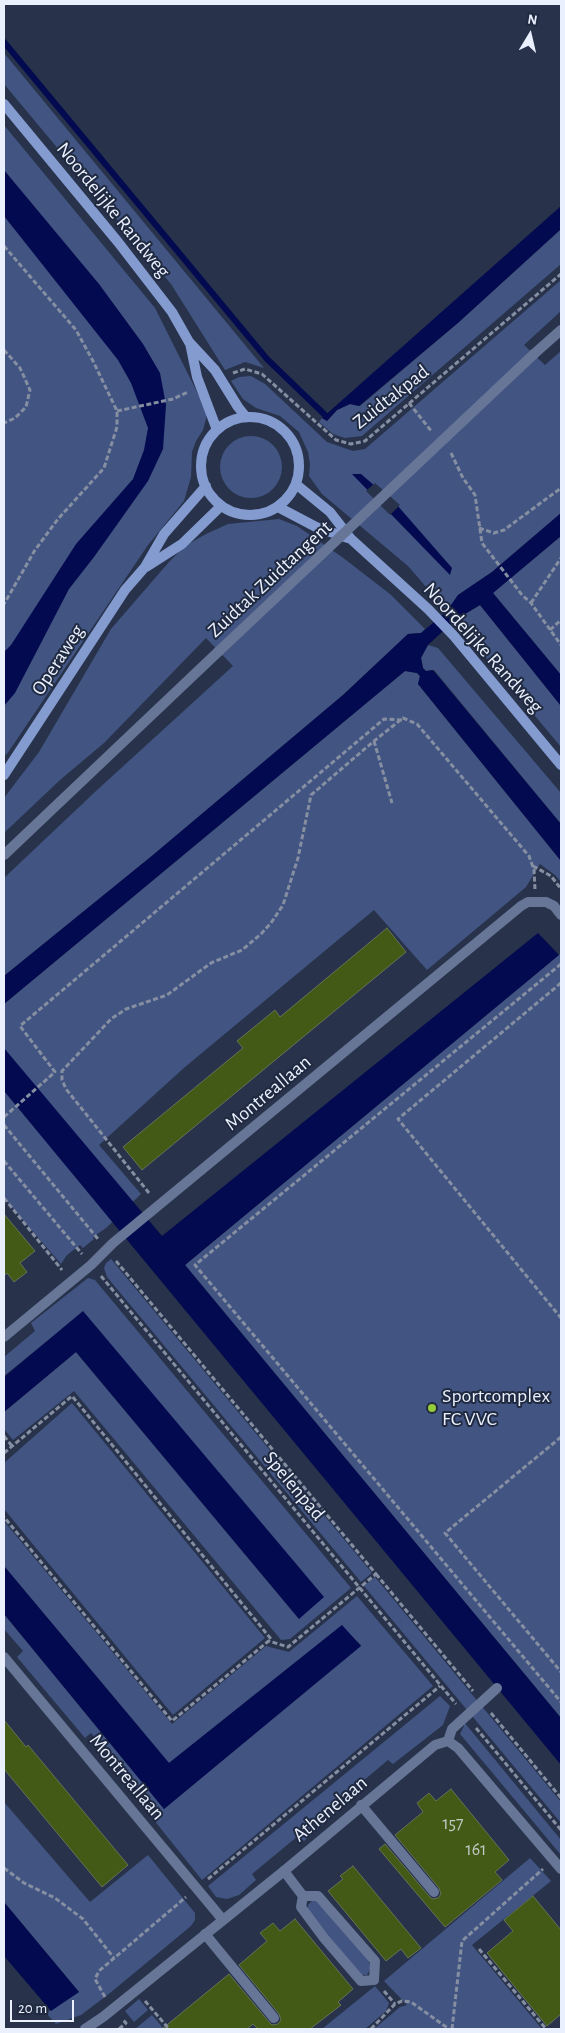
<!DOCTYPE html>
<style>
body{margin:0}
#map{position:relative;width:565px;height:2033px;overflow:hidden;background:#28334b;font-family:"Alegreya Sans",sans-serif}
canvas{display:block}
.frame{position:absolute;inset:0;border:5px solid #eaf0fd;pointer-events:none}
.north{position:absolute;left:505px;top:10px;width:50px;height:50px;-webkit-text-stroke:4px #1f2940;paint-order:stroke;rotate:9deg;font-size:14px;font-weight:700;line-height:20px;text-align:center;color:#eaf0fd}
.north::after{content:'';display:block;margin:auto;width:18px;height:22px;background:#eaf0fd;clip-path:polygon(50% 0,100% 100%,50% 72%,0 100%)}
.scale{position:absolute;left:10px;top:2000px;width:64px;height:22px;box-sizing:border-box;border:2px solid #eaf0fd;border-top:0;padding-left:6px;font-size:15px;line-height:18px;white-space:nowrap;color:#eaf0fd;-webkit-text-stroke:4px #1f2940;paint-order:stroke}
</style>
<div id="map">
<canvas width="565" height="2033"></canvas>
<div class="frame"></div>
<div class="north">N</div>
<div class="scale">20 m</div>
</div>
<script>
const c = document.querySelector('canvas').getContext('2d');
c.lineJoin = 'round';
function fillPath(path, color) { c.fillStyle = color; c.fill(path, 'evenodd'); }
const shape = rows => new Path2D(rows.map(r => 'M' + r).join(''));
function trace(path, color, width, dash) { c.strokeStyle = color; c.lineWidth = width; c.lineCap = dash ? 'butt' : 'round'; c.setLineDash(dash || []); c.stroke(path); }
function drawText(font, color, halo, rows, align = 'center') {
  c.font = font + ' "Alegreya Sans",sans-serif'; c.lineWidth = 4; c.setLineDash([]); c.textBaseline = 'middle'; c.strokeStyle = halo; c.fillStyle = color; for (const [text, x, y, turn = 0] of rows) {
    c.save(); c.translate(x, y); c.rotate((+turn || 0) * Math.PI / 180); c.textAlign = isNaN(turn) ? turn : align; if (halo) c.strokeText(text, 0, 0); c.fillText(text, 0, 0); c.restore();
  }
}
const green = shape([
 [4,53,264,368,245,362,225,370,171,284,4,84],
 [4,125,155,308,206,410,206,419,203,430,196,441,192,452,191,477,184,501,148,545,7,754,4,755],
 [561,229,561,264,362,436,345,438,333,434,319,422,322,418,327,421,337,410,350,404,360,406,459,322],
 [561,280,561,311,524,345,545,365,561,351,561,513,492,572,458,595,447,611,408,566,322,494,309,476,310,464,308,452,299,432,280,416,256,408,243,399,231,381,239,377,251,376,265,384,327,442,353,451,365,449],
 '220 467a31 31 0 1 1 62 0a31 31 0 1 1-62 0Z',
 [279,519,297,526,342,557,390,594,425,629,421,633,408,634,343,695,153,855,4,976,4,878,96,791,233,666,206,638,104,743,60,780,4,833,4,798,39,752,111,629,169,562,185,546,206,534,228,524],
 [561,536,561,675,493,593],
 [480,605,561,706,561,747,455,620],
 [428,645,438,648,561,793,561,824,434,670,426,671,423,668,421,657],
 [405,671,417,673,420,676,418,684,561,861,561,882,555,875,540,864,526,887,427,970,374,910,185,1067,99,1145,141,1194,106,1228,93,1237,94,1239,83,1248,80,1245,67,1255,61,1264,4,1198,4,1004],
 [561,953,561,1718,185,1265],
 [111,1259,372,1573,361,1582,107,1277,104,1268,106,1263],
 [88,1278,95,1280,351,1588,290,1639,281,1640,74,1391,13,1440,4,1429,4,1412,76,1352,299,1619,83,1312,4,1376,4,1357,35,1331,31,1323],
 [72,1403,265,1638,173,1715,4,1509,4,1463],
 [4,1521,172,1724,266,1646,289,1652,357,1596,433,1686,202,1880,137,1799,142,1795,91,1733,85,1738,17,1657,23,1651,4,1629,4,1614,164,1809,361,1645,341,1626,169,1763,4,1566],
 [375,1577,561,1802,561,1823,364,1586],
 [440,1696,450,1706,443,1725,393,1764,388,1760,344,1797,348,1803,304,1841,298,1836,252,1874,256,1880,239,1895,227,1899,216,1897,208,1886],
 [464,1722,561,1840,561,1855,460,1734,464,1726],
 [4,1802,90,1902,148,1855,195,1913,195,1920,191,1926,110,1993,81,2015,56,2024,46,2013,79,1992,4,1902],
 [530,1858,551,1881,472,1945,542,2029,374,2029,400,2007,407,2005,384,1981],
 [312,1901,316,1901,368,1960,371,1967,367,1975,362,1975,353,1967,308,1910,308,1905],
 [375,1986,389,2003,386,2011,365,2029,322,2029],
 [139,1999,148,2010,134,2022,125,2011],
 [152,2015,164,2029,135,2029]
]);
const water = shape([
 [4,170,99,284,143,344,160,373,166,405,163,449,148,481,94,557,69,589,15,693,4,706,4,652,11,645,76,544,133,479,144,450,148,428,131,383,118,360,4,216],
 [561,206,561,229,459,322,359,406,350,404,337,410,327,421,322,418],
 [352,474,361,474,397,505,452,568,450,575],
 [561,513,561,536,493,593,561,675,561,706,480,605,455,620,428,645,421,658,423,668,426,671,433,670,561,824,561,861,418,684,420,676,417,673,405,671,4,1004,4,976,153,855,343,695,408,634,421,633,447,611,458,595,492,572],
 [538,933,559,955,185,1265,561,1718,561,1765,4,1091,4,1048,162,1236],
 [83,1311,324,1597,299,1619,76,1352,4,1412,4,1377],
 [4,1566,169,1763,342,1625,361,1646,164,1809,4,1614],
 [4,1902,79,1992,51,2011,4,1956]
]);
const pier = shape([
 [375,483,400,505,390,515,366,491]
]);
const stream = shape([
 [4,42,267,359,325,415]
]);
const building = shape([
 [387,928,406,952,142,1170,123,1147,243,1048,237,1041,275,1010,280,1017,387,928],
 [4,1214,35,1251,20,1263,27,1272,14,1282,7,1273,4,1276,4,1214],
 [4,1720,26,1747,28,1745,128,1865,102,1887,4,1769,4,1720],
 [451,1789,509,1860,495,1872,502,1880,445,1927,379,1849,385,1844,429,1896,432,1899,438,1898,441,1894,439,1888,395,1835,423,1812,417,1803,429,1793,436,1801,451,1789],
 [353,1866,421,1948,408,1958,401,1949,386,1961,328,1891,343,1879,340,1876,353,1866],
 [533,1896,561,1930,561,2014,547,2026,487,1953,513,1931,504,1920,533,1896],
 [295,1919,353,1989,338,2002,341,2005,310,2029,258,2029,253,2024,247,2029,162,2029,229,1974,269,2022,272,2025,278,2024,281,2020,279,2014,239,1965,267,1941,260,1933,273,1923,280,1931,295,1919]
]);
const path = shape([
 [4,246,76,330,93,361,117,411,117,427,104,468,58,519,35,550,4,604],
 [4,350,20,368,30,390,26,407,15,418,4,423],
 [233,373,245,369,262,374,336,440,351,444,365,441,561,274],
 [409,403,432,432],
 [117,411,173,399,188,392],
 [451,453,463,478,475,495,482,543,522,595,531,603,561,645],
 [479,528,494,533,504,530,561,488],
 [531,603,561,558],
 [550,630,561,620],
 [374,741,392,803],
 [533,866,551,876,561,889],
 [561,964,195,1265,561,1702],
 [561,983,398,1119,561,1318],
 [4,1117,55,1072,20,1026,384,719,402,720],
 [4,1125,98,1239],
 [4,1161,82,1254],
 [149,1193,66,1089,62,1080,62,1071,111,1019,126,1009,167,995,211,963,242,950,261,934,271,923,283,905,298,858,311,795,374,741,403,718,417,724,529,856,534,870,535,889],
 [4,1198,62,1270],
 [116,1261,376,1574,288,1647,269,1641],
 [101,1276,456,1704],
 [4,1436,12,1446],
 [561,1437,445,1533,561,1672],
 [4,1453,72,1396,271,1639,172,1721,4,1517],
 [376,1574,473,1691],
 [491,1713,561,1798],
 [476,1728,561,1830],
 [4,1868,24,1883,55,1898,83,1919,114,1958],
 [208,1879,440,1686],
 [479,1949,546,2029],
 [384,1991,395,2004],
 [105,1997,95,1979,99,1971,186,1897],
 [145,2001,169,2029],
 [119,2029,126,2023,123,2020],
 [371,2029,395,2004,402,2001,411,2002,449,2029],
 [452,2029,462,1941,543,1869]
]);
const service = shape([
 [534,354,561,330],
 [4,855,219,651],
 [448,1741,452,1729,497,1688],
 [361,1805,434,1892],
 [205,1934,274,2018]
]);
const pedestrian = shape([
 [284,1871,303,1896,301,1907,324,1938,361,1981,374,1980,375,1961,318,1896,303,1896]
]);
const minor = shape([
 [4,1337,91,1265,113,1243,521,906,528,902,546,902,554,906,561,915],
 [4,1657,223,1920],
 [85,2029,103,2017,284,1871,435,1745,448,1741,458,1748,561,1869]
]);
const secondary = shape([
 [4,104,118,242,172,312,189,342,215,370,238,407,246,417],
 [190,343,197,377,217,430],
 '201 466a49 49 0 1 1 98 0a49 49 0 1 1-98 0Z',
 [297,485,330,512,351,539,428,609,454,636,561,765],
 [278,507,316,527,348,538],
 [146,567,182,544,221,506],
 [4,775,125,590,145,567,164,534,206,486]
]);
const serviceBridge = shape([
 [219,651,534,354]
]);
const markers = [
 [432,1408,5,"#97cb38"]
];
const numberNames = [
 ["157",453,1824],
 ["161",476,1850]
];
const streetNames = [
 ["Noordelijke Randweg",113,210,51],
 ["Zuidtakpad",391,397,-38],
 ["Zuidtak Zuidtangent",270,579,-43],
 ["Noordelijke Randweg",483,648,48],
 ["Operaweg",58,660,-57],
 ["Montreallaan",268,1093,-40],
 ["Spelenpad",294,1486,50],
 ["Montreallaan",127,1777,50],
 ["Athenelaan",330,1809,-40]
];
const poiNames = [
 ["Sportcomplex",442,1396],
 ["FC VVC",442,1419]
];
fillPath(green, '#415482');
fillPath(water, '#030a4f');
fillPath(pier, '#28334b');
trace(stream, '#030a4f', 6);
fillPath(building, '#425a16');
trace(building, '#667356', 1);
trace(path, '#868fa2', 3, [5, 2.5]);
trace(service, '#677697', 10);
trace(pedestrian, '#677697', 10);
trace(minor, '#677697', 10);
trace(secondary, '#849bd0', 10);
trace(serviceBridge, '#677697', 10);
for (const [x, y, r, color] of markers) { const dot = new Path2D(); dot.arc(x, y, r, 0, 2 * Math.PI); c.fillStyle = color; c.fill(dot); trace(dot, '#1f2940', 2); }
drawText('18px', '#c0cac3', null, numberNames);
drawText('20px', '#eaf0fd', '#1f2940', streetNames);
drawText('20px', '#eaf0fd', '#1f2940', poiNames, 'left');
</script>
